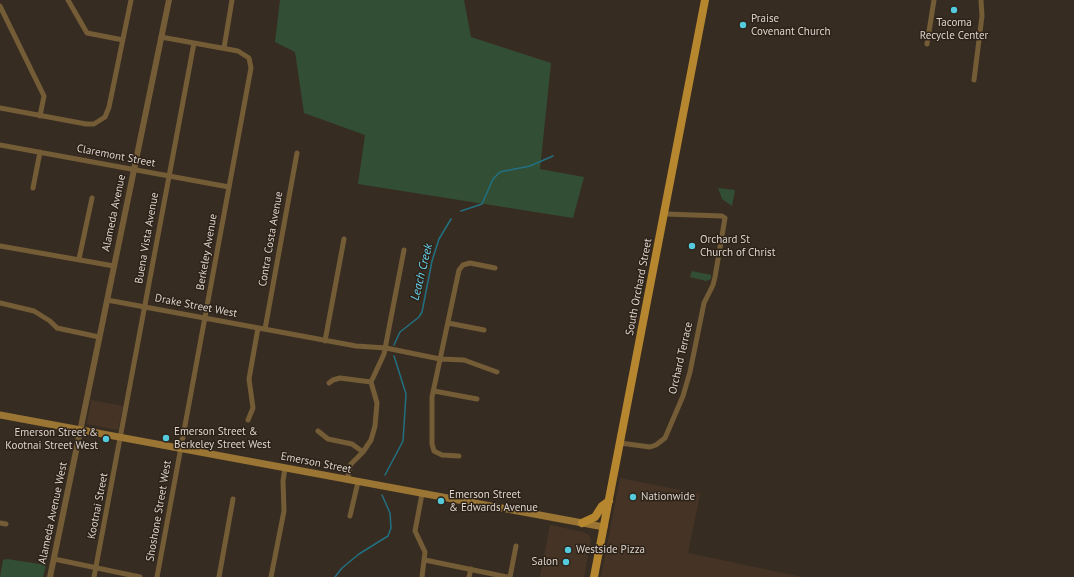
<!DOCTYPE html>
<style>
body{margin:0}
canvas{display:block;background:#372c21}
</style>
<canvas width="1074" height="577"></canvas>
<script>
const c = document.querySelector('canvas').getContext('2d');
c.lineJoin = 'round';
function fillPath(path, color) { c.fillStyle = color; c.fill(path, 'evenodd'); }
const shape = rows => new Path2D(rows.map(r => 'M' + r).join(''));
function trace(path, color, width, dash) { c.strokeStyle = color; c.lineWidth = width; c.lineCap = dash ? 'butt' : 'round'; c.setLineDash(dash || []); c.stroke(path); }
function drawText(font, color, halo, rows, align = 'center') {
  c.font = font + ' "PT Sans",sans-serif'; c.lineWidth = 3; c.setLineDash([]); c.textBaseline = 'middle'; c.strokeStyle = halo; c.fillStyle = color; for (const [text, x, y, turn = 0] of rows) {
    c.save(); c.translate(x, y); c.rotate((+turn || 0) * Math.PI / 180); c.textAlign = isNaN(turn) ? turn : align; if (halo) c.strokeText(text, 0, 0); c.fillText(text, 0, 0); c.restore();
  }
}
const built = shape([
 [91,400,123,406,118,430,87,424],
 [620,478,700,494,688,553,802,577,601,577],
 [550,525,583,532,589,535,591,540,584,577,540,577]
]);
const green = shape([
 [280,0,464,0,471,37,551,63,540,169,584,177,573,218,358,184,365,135,304,113,295,52,275,42],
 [718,188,735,190,732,206,722,199],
 [692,271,711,275,711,279,706,281,690,277],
 [7,559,46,565,43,577,0,577,3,560]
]);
const stream = shape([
 [461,211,482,204,493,179,500,172,530,166,553,156],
 [394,345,400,332,419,317,422,312,432,261,439,239,451,219],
 [385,475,403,441,406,394,394,356],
 [335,577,342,568,359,554,388,536,391,528,390,513,382,495]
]);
const minor = shape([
 [68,0,87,33,123,40],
 [0,6,44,96,40,116],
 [927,44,934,0],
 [224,48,232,0],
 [974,80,982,16,981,0],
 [0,108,86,124,94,124,105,117,109,107,131,0],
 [0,145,229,187],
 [33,188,40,152],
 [0,246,114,266],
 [79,259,92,198],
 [107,300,356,346,386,348,440,359,464,360,497,372],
 [0,303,34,311,50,321,57,328,99,337],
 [448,323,484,330],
 [265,329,297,153],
 [325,341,344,239],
 [329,383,333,380,340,378,371,382],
 [434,391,477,399],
 [248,420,253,408,249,379,258,328],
 [318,431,328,439,352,444,363,452],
 [620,443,650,447,656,445,665,438,683,396,690,372,704,303,713,285,715,277,725,218,722,216,665,214],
 [459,456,442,455,434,451,432,444,432,397,459,270,463,265,470,263,495,268],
 [347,480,351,464,363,452,371,440,375,426,377,403,371,382,384,354,404,250],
 [350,516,358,482],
 [0,523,6,524],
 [54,559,140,577],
 [425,560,507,577],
 [94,577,194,43],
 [157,577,251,68,249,58,238,51,161,37],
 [219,577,233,499],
 [271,577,284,511,283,481,285,468],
 [422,577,425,552,415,531,422,494],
 [469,577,471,569],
 [510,577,516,546]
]);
const tertiary = shape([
 [50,577,169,0]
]);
const secondary = shape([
 [0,415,604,527]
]);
const primary = shape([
 [582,523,595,517,602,506,609,501],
 [594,577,705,0]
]);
const markers = [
 [954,10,4,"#54cadc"],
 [743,25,4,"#54cadc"],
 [692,246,4,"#54cadc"],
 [166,438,4,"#54cadc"],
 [106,439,4,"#54cadc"],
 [633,497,4,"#54cadc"],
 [441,501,4,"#54cadc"],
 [568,550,4,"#54cadc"],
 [566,562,4,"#54cadc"]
];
const poiNames = [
 ["Praise",751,19],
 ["Covenant Church",751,32],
 ["Tacoma",954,23,"center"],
 ["Recycle Center",954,36,"center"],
 ["Orchard St",700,240],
 ["Church of Christ",700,253],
 ["Emerson Street &",174,432],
 ["Berkeley Street West",174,445],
 ["Emerson Street &",98,433,"right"],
 ["Kootnai Street West",98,446,"right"],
 ["Emerson Street",449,495],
 ["& Edwards Avenue",449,508],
 ["Nationwide",641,497],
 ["Westside Pizza",576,550],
 ["Salon",558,562,"right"]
];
const streetNames = [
 ["Claremont Street",116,156,11],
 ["Alameda Avenue",114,213,-78],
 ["Buena Vista Avenue",147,238,-80],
 ["Contra Costa Avenue",271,239,-80],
 ["Berkeley Avenue",207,252,-80],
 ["South Orchard Street",639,287,-79],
 ["Drake Street West",196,306,11],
 ["Orchard Terrace",681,358,-77],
 ["Emerson Street",316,463,11],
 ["Kootnai Street",98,506,-79],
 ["Shoshone Street West",159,511,-80],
 ["Alameda Avenue West",53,513,-78]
];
const waterNames = [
 ["Leach Creek",422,272,-76]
];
fillPath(built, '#453425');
fillPath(green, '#324e34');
trace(stream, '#217082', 1.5);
trace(minor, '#735c36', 5);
trace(tertiary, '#735c36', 6);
trace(secondary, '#9a7534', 7);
trace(primary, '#b7872f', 8);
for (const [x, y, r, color] of markers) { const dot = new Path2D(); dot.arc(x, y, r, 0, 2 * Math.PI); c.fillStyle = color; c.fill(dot); trace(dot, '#2d2218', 1.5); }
drawText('11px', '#dcd4ce', '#2d2218', poiNames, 'left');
drawText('11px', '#dcd4ce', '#2d2218', streetNames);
drawText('italic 12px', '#67d7f3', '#2d2218', waterNames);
</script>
